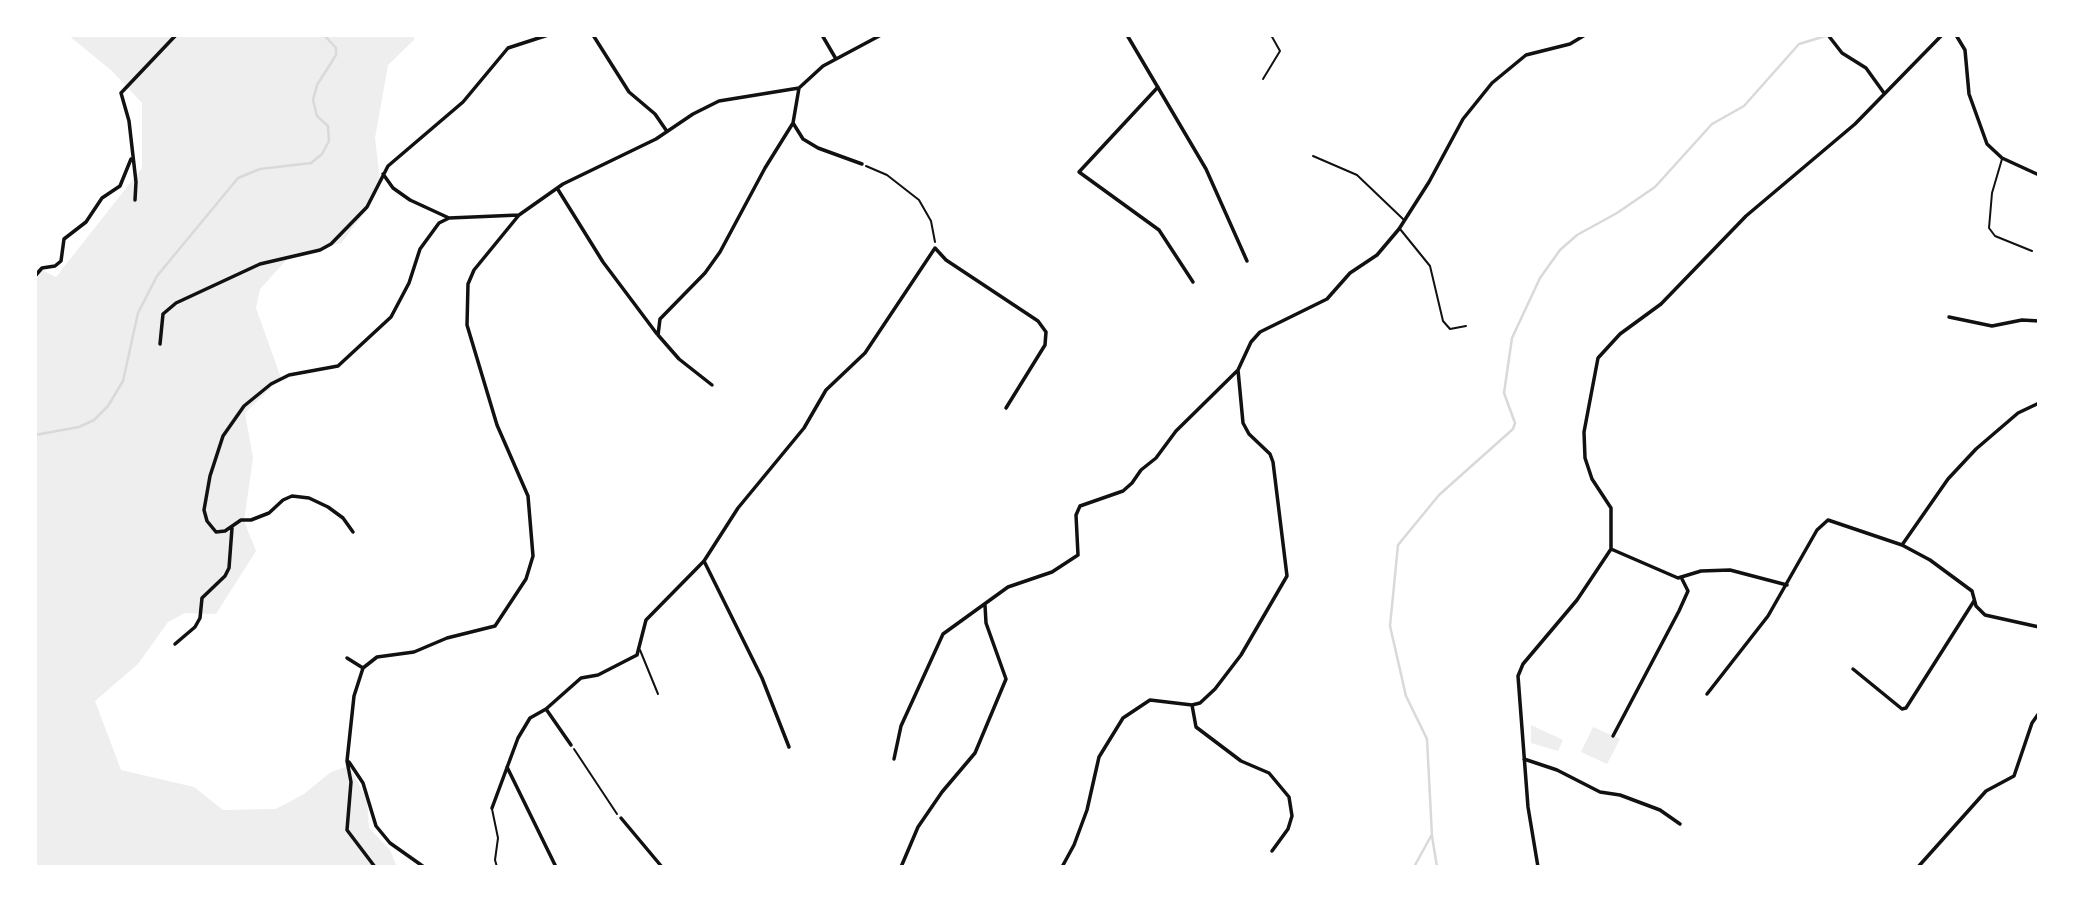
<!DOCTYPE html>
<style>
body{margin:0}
#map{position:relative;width:2074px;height:902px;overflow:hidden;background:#fff;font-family:"IBM Plex Serif",serif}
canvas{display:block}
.frame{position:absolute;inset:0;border:37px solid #fff;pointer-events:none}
</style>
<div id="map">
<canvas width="2074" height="902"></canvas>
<div class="frame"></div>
</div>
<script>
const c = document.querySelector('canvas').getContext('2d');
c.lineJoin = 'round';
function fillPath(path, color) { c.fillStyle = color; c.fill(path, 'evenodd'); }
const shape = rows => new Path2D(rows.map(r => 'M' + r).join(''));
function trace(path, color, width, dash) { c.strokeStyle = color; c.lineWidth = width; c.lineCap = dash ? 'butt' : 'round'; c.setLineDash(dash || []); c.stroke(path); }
const green = shape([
 [68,35,414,35,414,40,388,65,375,138,380,180,369,207,341,243,291,255,260,289,256,308,281,378,245,413,253,458,244,521,256,551,216,614,185,613,168,622,138,664,95,701,121,770,194,787,223,810,276,809,304,794,331,772,349,766,367,799,369,828,390,850,397,867,35,867,35,267,56,277,142,168,142,103,112,71],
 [1531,725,1563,740,1558,751,1531,743],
 [1593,727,1620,739,1607,764,1581,752]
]);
const stream = shape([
 [35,435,79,427,94,420,108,406,123,381,138,313,157,276,238,178,260,169,311,163,322,154,329,141,328,126,317,116,313,100,317,85,336,55,336,48,324,35],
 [1414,867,1431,836],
 [1437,867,1432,836,1427,739,1406,696,1390,626,1398,545,1439,495,1513,429,1515,423,1504,393,1512,338,1540,278,1560,250,1577,235,1617,213,1655,187,1712,124,1744,106,1799,44,1829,35]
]);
const path = shape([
 [866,166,887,175,919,200,931,221,935,242],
 [574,749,617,814]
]);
const service = shape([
 [1263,79,1280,51,1271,35],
 [1313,156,1357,175,1403,219],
 [2002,159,1992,193,1989,228,1995,236,2032,251],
 [1400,229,1430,266,1443,321,1450,329,1466,326],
 [640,650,658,694],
 [492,809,498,838,495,860,497,867]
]);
const minor = shape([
 [593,35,629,92,655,114,666,130],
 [822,35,836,59],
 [1127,35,1206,169,1247,261],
 [1828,35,1842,53,1866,68,1884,93],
 [1956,35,1965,50,1969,94,1987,144,2002,158,2039,175],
 [1158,87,1079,172,1159,230,1193,282],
 [793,123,803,139,818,148,862,164],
 [383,174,393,188,410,200,449,218,519,215],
 [557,188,603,262,657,334],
 [135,200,136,182,129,121,121,93,176,35],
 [35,276,42,268,55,266,61,261,64,239,86,222,102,198,120,186,131,159],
 [1949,317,1992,326,2022,320,2039,321],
 [160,344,163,314,176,303,260,264,320,250,331,244,367,207,388,166,463,102,508,48,548,35],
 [1238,370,1243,423,1249,434,1270,454,1273,462,1287,576,1241,655,1215,689,1200,703,1192,705,1196,727,1241,761,1269,773,1289,797,1292,816,1288,829,1272,851],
 [712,385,679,359,658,335,660,319,705,273,720,252,765,168,793,123,799,88,823,66,881,35],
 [353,532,343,518,328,507,309,498,292,496,283,500,269,513,251,520,241,520,225,531,216,532,207,521,204,510,210,476,223,436,244,406,271,384,289,375,338,366,391,317,409,283,420,249,439,223,449,218],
 [1902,545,1948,479,1976,449,2018,413,2039,403],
 [1611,549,1678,578,1701,571,1730,570,1787,585],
 [175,644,195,627,200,618,202,598,225,576,229,568,232,528],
 [347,658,363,668],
 [1853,669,1902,709,1906,708,1974,601],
 [1707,694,1768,616,1817,530,1828,520,1902,545,1930,560,1972,591,1976,606,1985,615,2039,627],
 [546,709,571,745],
 [1613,736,1679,611,1688,591,1682,579],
 [789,747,762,678,704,561,738,508,804,428,826,390,865,353,935,248,946,260,1038,321,1046,332,1045,345,1006,408],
 [894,759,901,726,943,634,1008,587,1052,572,1078,555,1076,515,1080,506,1123,491,1132,483,1141,470,1156,458,1176,431,1238,370,1251,342,1260,332,1327,299,1350,273,1377,255,1399,229,1429,182,1463,119,1492,83,1526,55,1570,44,1585,35],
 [1524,759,1557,770,1600,792,1620,795,1660,810,1680,824],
 [349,762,363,783,376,826,390,843,424,867],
 [507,767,556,867],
 [492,808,518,738,530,718,546,709,581,678,598,675,637,655,646,620,704,561],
 [621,818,662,867],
 [375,867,347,830,351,782,347,761,354,696,363,668,377,657,414,652,447,638,495,626,526,579,533,556,528,496,497,425,467,325,468,284,474,270,519,215,563,184,656,139,693,114,719,101,799,88],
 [901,867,918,827,942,792,975,753,1006,679,986,623,985,605],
 [1062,867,1074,845,1087,810,1099,757,1123,718,1150,700,1192,705],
 [1538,867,1528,807,1518,676,1523,664,1577,600,1611,549,1611,508,1592,479,1585,458,1584,432,1598,358,1620,334,1661,304,1746,216,1855,124,1942,35],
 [1918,867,1986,791,2014,776,2032,723,2039,713]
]);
fillPath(green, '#eee');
trace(stream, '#d9d9d9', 2.5);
trace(path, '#111', 2);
trace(service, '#111', 2);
trace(minor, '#111', 3.5);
</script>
